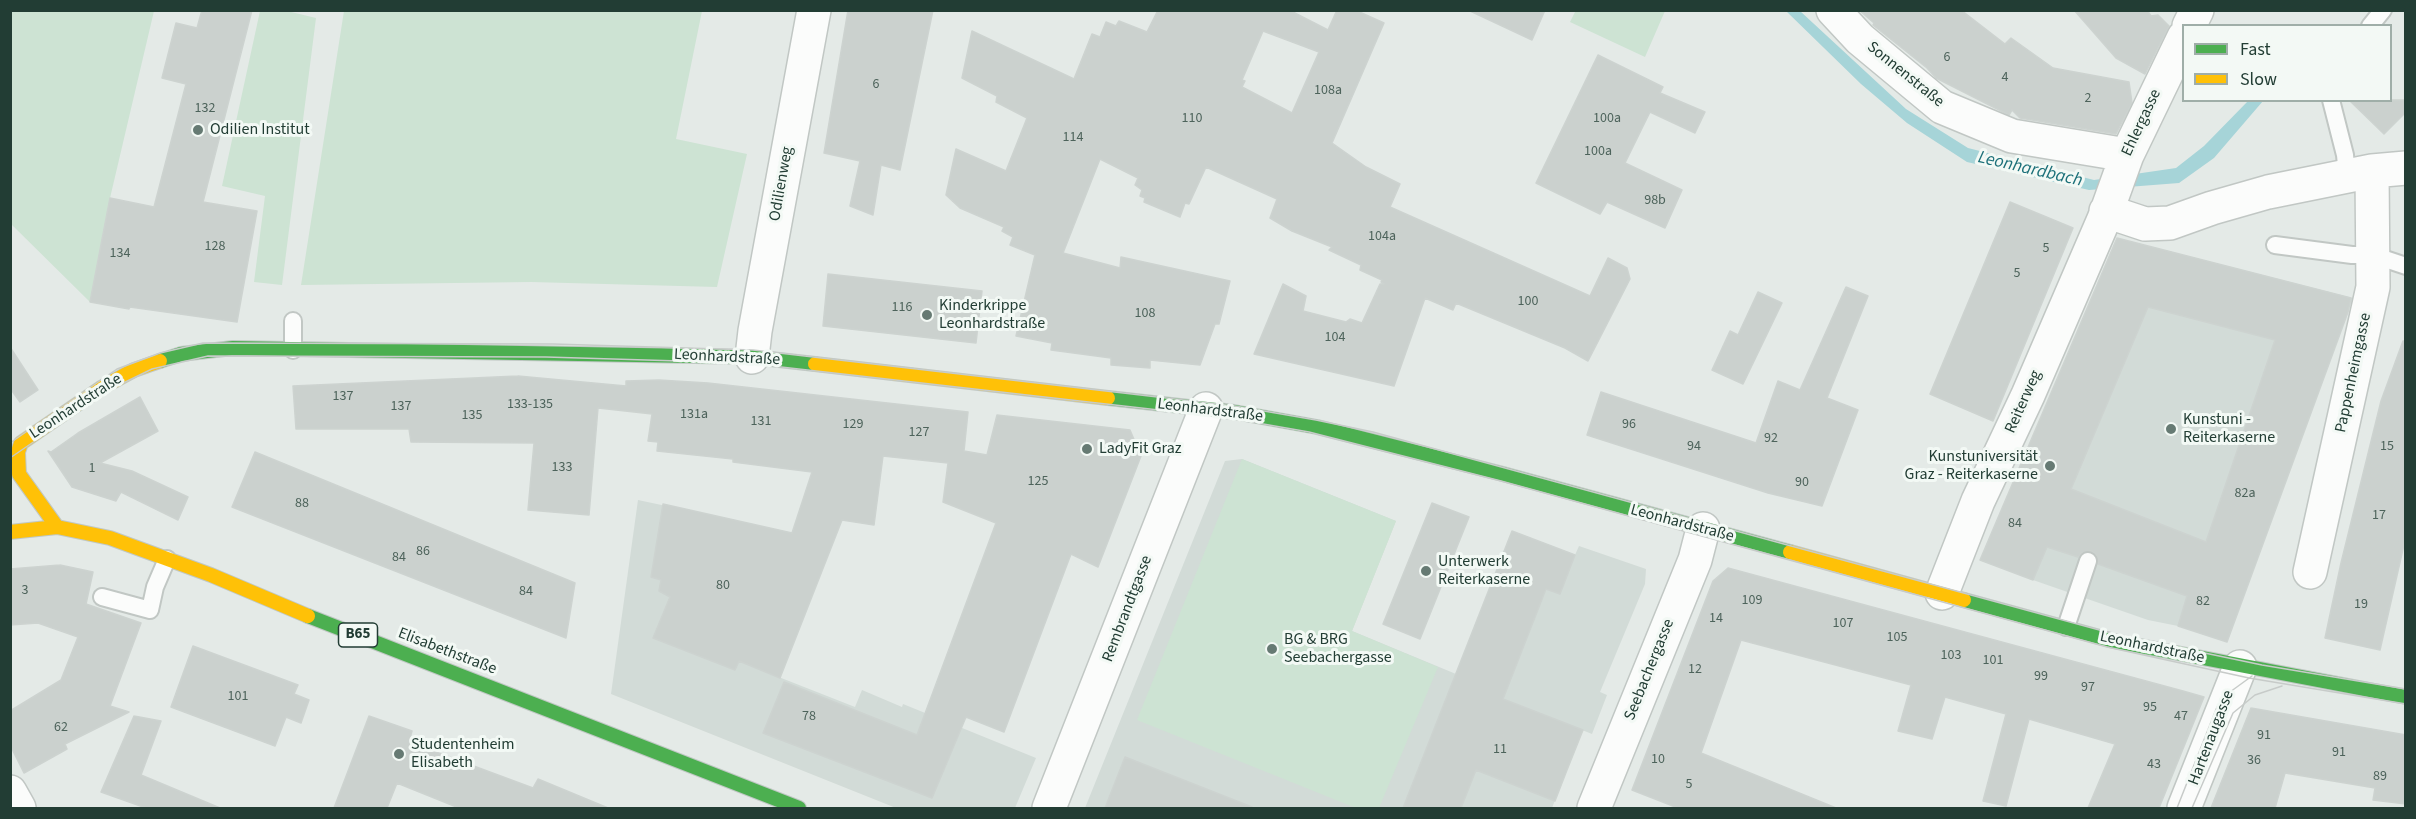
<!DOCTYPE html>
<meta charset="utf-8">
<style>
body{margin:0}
#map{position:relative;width:2416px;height:819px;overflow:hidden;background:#e4eae7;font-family:"Source Sans 3",sans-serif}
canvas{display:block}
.frame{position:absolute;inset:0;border:12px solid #223d34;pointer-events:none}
.legend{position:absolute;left:2182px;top:24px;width:210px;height:78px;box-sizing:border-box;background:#f3f9f5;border:2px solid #9faea8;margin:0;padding:8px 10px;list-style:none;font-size:18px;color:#223d34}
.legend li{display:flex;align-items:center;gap:12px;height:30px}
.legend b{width:30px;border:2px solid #9faea8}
</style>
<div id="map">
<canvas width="2416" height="819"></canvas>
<div class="frame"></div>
<ul class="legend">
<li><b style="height:8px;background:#4caf50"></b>Fast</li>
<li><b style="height:8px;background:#ffc107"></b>Slow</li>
</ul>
</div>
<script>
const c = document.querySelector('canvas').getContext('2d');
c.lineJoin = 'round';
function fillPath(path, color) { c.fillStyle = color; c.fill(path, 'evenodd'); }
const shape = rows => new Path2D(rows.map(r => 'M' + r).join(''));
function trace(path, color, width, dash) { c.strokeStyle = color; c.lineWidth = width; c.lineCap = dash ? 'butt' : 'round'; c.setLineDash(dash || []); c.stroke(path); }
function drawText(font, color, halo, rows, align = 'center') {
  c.font = font + ' "Source Sans 3",sans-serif'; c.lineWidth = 6; c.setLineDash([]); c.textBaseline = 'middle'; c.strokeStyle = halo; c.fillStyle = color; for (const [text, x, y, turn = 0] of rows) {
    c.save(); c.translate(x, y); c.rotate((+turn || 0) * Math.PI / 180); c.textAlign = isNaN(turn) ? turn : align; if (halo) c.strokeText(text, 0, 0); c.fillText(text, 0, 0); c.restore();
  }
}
const built = shape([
 [2117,238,2353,298,2227,642,2178,626,2148,620,2033,580],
 [1242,459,1396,521,1352,631,1456,674,1512,531,1575,555,1579,546,1646,569,1645,584,1600,692,1607,695,1592,734,1582,730,1552,808,1085,808,1225,461],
 [638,500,798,534,766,672,855,707,862,690,902,707,903,704,1036,758,1015,808,896,808,611,694]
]);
const green = shape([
 [1576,10,1665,10,1665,11,1645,57,1570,22],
 [11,11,154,11,110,198,90,302,11,224],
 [260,11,287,11,316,18,282,285,254,282,265,196,222,186],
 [344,11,702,11,676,139,747,154,717,287,531,282,301,285],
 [1242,459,1396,521,1352,631,1438,667,1379,808,1356,808,1137,720]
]);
const water = shape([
 [1786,11,1800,11,1906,109,1968,148,2094,180,2176,168,2204,146,2248,101,2263,101,2214,158,2179,183,2089,190,1967,162,1907,123,1861,84]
]);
const building = shape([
 [202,10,252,10,203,202,257,211,237,322,130,307,129,309,90,302,110,198,154,207,186,84,162,78,176,23,197,28,202,10],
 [848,10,933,10,900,170,881,165,873,215,850,206,860,161,824,153,848,10],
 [1158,10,1289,10,1328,30,1337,10,1355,10,1384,23,1332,143,1366,167,1400,184,1390,207,1590,296,1608,258,1627,268,1630,279,1588,361,1565,348,1456,303,1453,310,1425,298,1394,386,1254,354,1283,284,1306,296,1303,311,1346,322,1350,319,1362,323,1380,284,1384,284,1381,282,1382,280,1360,270,1361,265,1329,250,1332,247,1292,231,1270,218,1277,199,1206,167,1189,204,1185,203,1180,217,1144,202,1145,198,1140,196,1142,190,1135,185,1138,178,1100,159,1063,253,1120,268,1121,257,1230,281,1219,324,1215,324,1200,365,1150,360,1150,368,1111,365,1111,358,1051,350,1052,343,1016,336,1035,255,1010,245,1013,237,1002,231,1004,227,960,208,946,195,956,149,1006,171,1027,118,996,102,997,96,962,78,972,31,1074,79,1092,34,1100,37,1106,22,1116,26,1119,21,1147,32,1158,10],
 [1263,31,1319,52,1292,113,1242,87,1245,81,1242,80,1263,31],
 [1468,10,1545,10,1532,40,1468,10],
 [1859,10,1961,10,2005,44,2011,38,2053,68,2129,82,2132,103,2116,134,2020,118,2012,110,2009,115,1936,78,1927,68,1873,25,1874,23,1859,10],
 [2074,10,2147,10,2151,16,2158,15,2169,26,2145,74,2116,58,2074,10],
 [1598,55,1663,87,1660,93,1705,112,1695,133,1650,112,1625,163,1682,190,1665,228,1607,202,1600,214,1536,183,1598,55],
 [2349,100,2406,100,2406,112,2384,134,2349,100],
 [2010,202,2073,228,1993,421,1930,394,2010,202],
 [2117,238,2351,298,2348,312,2227,642,2178,626,2187,596,2098,564,2096,555,2091,551,2082,553,2078,557,2047,547,2033,580,1980,560,2117,238],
 [2148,307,2275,340,2206,542,2071,489,2148,307],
 [828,274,982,291,976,343,823,326,828,274],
 [1846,287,1868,296,1827,398,1858,410,1822,506,1768,493,1587,435,1601,392,1756,443,1778,381,1800,390,1846,287],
 [1758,292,1782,303,1743,384,1712,370,1730,331,1738,335,1758,292],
 [2403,341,2406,341,2406,536,2380,650,2325,638,2341,563,2381,401,2403,341],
 [10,347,38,390,20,402,10,388,10,347],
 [518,376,626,386,626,381,659,380,708,383,968,412,964,451,987,455,997,415,1130,430,1141,456,1098,567,1071,554,1004,732,966,717,932,798,763,733,784,682,917,735,996,523,943,502,948,463,883,456,874,525,842,520,780,678,739,661,735,670,653,638,670,597,659,591,661,580,651,577,663,504,792,533,812,472,733,462,733,459,657,451,658,442,648,441,652,414,598,408,589,515,528,510,534,443,411,442,409,429,296,429,293,386,518,376],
 [140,397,158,431,100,463,132,471,188,497,178,520,121,492,116,501,72,487,48,451,51,452,78,433,140,397],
 [255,452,575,583,566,638,232,507,255,452],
 [1432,503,1469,517,1420,639,1383,624,1432,503],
 [1512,531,1575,555,1560,594,1546,589,1503,699,1583,730,1567,770,1555,801,1476,770,1461,808,1403,808,1512,531],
 [60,565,93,572,86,604,141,623,110,706,129,712,65,744,67,749,24,773,10,745,10,711,61,680,78,637,38,623,10,625,10,569,60,565],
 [1728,568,2183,691,2204,697,2159,808,2088,808,2115,744,2029,719,2006,806,1983,801,2006,714,1945,697,1932,739,1898,731,1911,685,1741,640,1701,753,1836,808,1678,808,1632,790,1713,581,1728,568],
 [193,646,298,685,294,694,309,700,301,723,286,717,275,746,171,707,193,646],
 [2251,708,2406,735,2406,804,2373,800,2375,788,2285,773,2275,808,2211,808,2251,708],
 [134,716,161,721,141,775,220,808,146,808,101,792,134,716],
 [369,716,412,731,409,742,533,788,538,779,608,808,459,808,397,783,387,808,334,808,369,716],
 [1125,757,1252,807,1252,808,1105,808,1125,757]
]);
const lane = shape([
 [2370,26,2383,10],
 [2331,100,2345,155,2347,176],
 [2275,245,2352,255,2373,255,2406,266],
 [293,321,293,350],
 [102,597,150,610,155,587,167,559],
 [2066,627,2088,561]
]);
const street = shape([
 [1833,10,1860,39,1942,107,2012,136,2127,155],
 [2189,26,2197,10],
 [2106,211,2145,224,2170,223,2212,208,2268,192,2372,171,2406,168],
 [752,357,755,331,814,10],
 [2310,572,2373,287,2372,171],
 [1942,593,1978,501,2028,395,2104,219,2127,155,2184,37],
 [10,792,19,808],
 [1049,808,1206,409],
 [1594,808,1695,560,1703,529],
 [2184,808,2240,667]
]);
const fast = shape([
 [160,361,181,354,233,348,752,357,815,364],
 [1108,398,1234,412,1317,427,1503,474,1790,552],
 [1964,600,2114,641,2406,697],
 [308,616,799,808]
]);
const slow = shape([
 [815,364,1108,398],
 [57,527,19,474,18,452,21,443,101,388,134,370,160,361],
 [10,532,57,527,110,538,211,575,308,616],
 [1790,552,1964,600]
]);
const tram = shape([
 [10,443,117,369,160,353,203,343,553,344,753,350,1235,406,1316,420,1373,432,2114,634,2262,665,2406,689],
 [10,458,111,389,152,369,208,356,546,357,746,363,1229,418,1309,432,1501,481,2107,647,2249,678,2406,704],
 [2177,808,2217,707,2230,692,2252,676],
 [2192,808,2233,713,2255,695,2282,686]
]);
const markers = [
 [198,130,6,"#667a73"],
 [927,315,6,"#667a73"],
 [2171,429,6,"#667a73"],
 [1087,449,6,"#667a73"],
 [2050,466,6,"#667a73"],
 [1426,571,6,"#667a73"],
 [1272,649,6,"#667a73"],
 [399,754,6,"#667a73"]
];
const numberNames = [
 ["6",1947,58],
 ["4",2005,78],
 ["6",876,85],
 ["108a",1328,91],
 ["2",2088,99],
 ["132",205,109],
 ["110",1192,119],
 ["100a",1607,119],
 ["114",1073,138],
 ["100a",1598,152],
 ["98b",1655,201],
 ["104a",1382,237],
 ["128",215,247],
 ["5",2046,249],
 ["134",120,254],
 ["5",2017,274],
 ["100",1528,302],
 ["116",902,308],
 ["108",1145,314],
 ["104",1335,338],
 ["137",343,397],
 ["133-135",530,405],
 ["137",401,407],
 ["131a",694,415],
 ["135",472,416],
 ["131",761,422],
 ["129",853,425],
 ["96",1629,425],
 ["127",919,433],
 ["92",1771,439],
 ["94",1694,447],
 ["15",2387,447],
 ["133",562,468],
 ["1",92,469],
 ["125",1038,482],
 ["90",1802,483],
 ["82a",2245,494],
 ["88",302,504],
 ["17",2379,516],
 ["84",2015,524],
 ["86",423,552],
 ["84",399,558],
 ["80",723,586],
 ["3",25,591],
 ["84",526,592],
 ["109",1752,601],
 ["82",2203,602],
 ["19",2361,605],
 ["14",1716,619],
 ["107",1843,624],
 ["105",1897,638],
 ["103",1951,656],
 ["101",1993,661],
 ["12",1695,670],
 ["99",2041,677],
 ["97",2088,688],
 ["101",238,697],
 ["95",2150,708],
 ["78",809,717],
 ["47",2181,717],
 ["62",61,728],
 ["91",2264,736],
 ["11",1500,750],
 ["91",2339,753],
 ["10",1658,760],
 ["36",2254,761],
 ["43",2154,765],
 ["89",2380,777],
 ["5",1689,785]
];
const shields = [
 [358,635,39]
];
const shieldNames = [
 ["B65",358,635]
];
const streetNames = [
 ["Sonnenstraße",1905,75,39],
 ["Ehlergasse",2142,123,-65],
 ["Odilienweg",782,184,-80],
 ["Leonhardstraße",727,358,3],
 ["Pappenheimgasse",2354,373,-78],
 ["Reiterweg",2024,402,-66],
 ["Leonhardstraße",76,407,-33],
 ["Leonhardstraße",1210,411,7],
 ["Leonhardstraße",1682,524,15],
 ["Rembrandtgasse",1128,609,-69],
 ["Leonhardstraße",2152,648,12],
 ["Elisabethstraße",447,652,21],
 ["Seebachergasse",1650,670,-68],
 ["Hartenaugasse",2212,738,-69]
];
const poiNames = [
 ["Odilien Institut",210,130],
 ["Kinderkrippe",939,306],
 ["Leonhardstraße",939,324],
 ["Kunstuni -",2183,420],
 ["Reiterkaserne",2183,438],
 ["LadyFit Graz",1099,449],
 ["Kunstuniversität",2038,457,"right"],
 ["Graz - Reiterkaserne",2038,475,"right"],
 ["Unterwerk",1438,562],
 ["Reiterkaserne",1438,580],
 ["BG & BRG",1284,640],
 ["Seebachergasse",1284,658],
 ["Studentenheim",411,745],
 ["Elisabeth",411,763]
];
const waterNames = [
 ["Leonhardbach",2030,170,13]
];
fillPath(built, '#d2dbd7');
fillPath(green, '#cde3d3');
fillPath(water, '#a6d4d8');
fillPath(building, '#cbd1ce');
trace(building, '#cdd3d0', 1.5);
trace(lane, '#c1c7c4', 20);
trace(street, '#c1c7c4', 36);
trace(fast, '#c0c8c4', 16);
trace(slow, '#c0c8c4', 16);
trace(lane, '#fbfcfb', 16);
trace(street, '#fbfcfb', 33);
trace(fast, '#4caf50', 14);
trace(slow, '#ffc107', 14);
trace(tram, '#c7cbc9', 1.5);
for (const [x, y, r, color] of markers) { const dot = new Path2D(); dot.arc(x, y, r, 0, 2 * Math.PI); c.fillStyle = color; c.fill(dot); trace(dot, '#f3f9f5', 2); }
drawText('14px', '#4d635b', null, numberNames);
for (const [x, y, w] of shields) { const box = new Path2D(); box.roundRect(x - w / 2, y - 12, w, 24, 4.5); c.fillStyle = '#f3f9f5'; c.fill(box); trace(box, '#223d34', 1.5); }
drawText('bold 15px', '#223d34', null, shieldNames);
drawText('16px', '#223d34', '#f3f9f5', streetNames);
drawText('16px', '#223d34', '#f3f9f5', poiNames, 'left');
drawText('italic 18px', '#1c7079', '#f3f9f5', waterNames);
</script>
